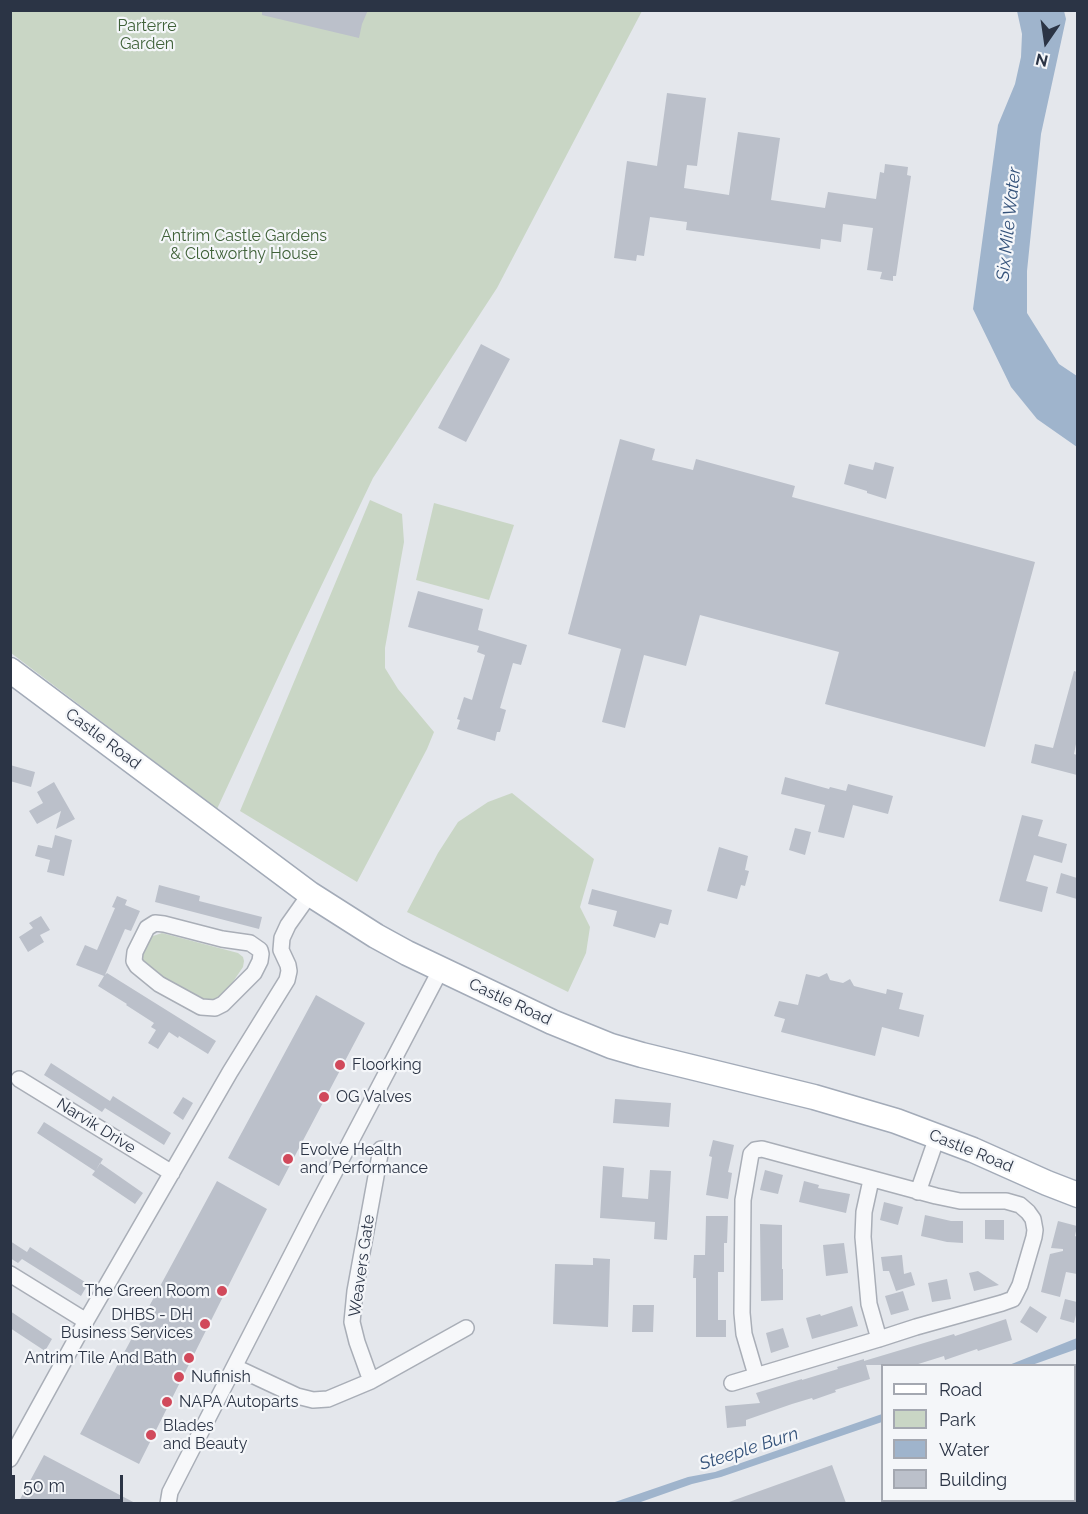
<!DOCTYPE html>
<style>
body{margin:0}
#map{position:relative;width:1088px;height:1514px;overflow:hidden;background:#e4e7ec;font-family:Raleway,sans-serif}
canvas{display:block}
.frame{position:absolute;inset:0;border:12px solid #2b3445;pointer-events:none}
.legend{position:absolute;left:881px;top:1364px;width:195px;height:138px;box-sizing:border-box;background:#f4f6f9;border:2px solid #a4a8b1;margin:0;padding:8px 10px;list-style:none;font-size:18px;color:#2b3445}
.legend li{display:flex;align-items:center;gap:12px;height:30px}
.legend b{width:30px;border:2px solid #a4a8b1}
.north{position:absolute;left:1016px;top:12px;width:60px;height:60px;-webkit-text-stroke:4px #f4f6f9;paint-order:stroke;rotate:193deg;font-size:16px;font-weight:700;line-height:24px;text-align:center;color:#2b3445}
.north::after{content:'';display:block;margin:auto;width:21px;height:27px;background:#2b3445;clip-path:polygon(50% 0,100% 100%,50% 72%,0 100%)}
.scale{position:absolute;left:12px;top:1475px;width:111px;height:27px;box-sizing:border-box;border:3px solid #2b3445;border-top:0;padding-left:8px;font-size:18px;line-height:21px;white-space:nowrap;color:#2b3445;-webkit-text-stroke:4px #f4f6f9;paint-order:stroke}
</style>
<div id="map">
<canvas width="1088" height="1514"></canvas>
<div class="frame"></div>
<ul class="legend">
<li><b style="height:8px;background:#fff"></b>Road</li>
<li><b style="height:16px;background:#c9d6c5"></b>Park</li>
<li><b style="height:16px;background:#9fb4cc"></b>Water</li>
<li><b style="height:16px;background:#bbc0ca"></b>Building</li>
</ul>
<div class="north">N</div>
<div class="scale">50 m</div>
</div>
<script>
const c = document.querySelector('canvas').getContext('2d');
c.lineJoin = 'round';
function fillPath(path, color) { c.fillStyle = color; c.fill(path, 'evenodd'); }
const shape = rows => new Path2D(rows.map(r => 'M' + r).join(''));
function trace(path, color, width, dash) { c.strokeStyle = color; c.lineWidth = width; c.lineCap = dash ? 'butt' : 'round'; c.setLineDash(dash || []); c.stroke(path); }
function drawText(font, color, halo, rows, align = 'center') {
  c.font = font + ' Raleway,sans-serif'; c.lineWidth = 4.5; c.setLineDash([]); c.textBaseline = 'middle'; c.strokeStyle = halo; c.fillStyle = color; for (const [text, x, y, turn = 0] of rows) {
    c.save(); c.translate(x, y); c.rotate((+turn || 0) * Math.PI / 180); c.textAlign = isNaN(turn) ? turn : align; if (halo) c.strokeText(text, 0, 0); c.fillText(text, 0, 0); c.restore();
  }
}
const green = shape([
 [10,11,642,11,497,288,373,478,293,645,217,809,11,653],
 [370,500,402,514,404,542,385,648,385,668,398,689,434,732,427,749,357,882,240,811],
 [434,503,514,525,489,600,416,580],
 [512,793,594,859,580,907,590,927,586,953,568,992,407,912,438,853,458,822,488,802],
 [162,933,238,953,243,957,244,961,243,967,222,998,212,1004,148,970,141,962,144,950,148,941,153,936]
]);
const water = shape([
 [1017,11,1064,11,1066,19,1041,134,1027,271,1027,313,1059,364,1077,376,1077,447,1037,419,1011,387,973,309,998,125,1015,84,1021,57,1022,34],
 [1077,1338,1077,1349,1032,1365,1009,1365],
 [882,1414,882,1422,721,1477,692,1484,638,1503,612,1503,688,1477,715,1472]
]);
const building = shape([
 [262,10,368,10,362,24,359,38,262,15],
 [667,93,706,98,697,166,687,165,684,188,729,195,738,132,780,138,771,200,825,208,828,192,876,199,880,172,884,173,885,164,908,167,907,175,911,176,896,276,893,276,893,281,880,279,882,272,867,270,873,228,843,224,841,242,821,239,820,249,686,230,687,222,650,217,644,256,637,255,636,261,614,258,627,161,657,166],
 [481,344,510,359,466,442,438,428],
 [620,439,655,449,652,460,693,470,696,459,795,486,792,497,1035,562,985,747,825,704,839,652,700,615,686,666,644,655,625,728,602,722,621,649,568,634],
 [875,462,894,467,886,499,867,493,867,491,844,484,849,464,873,470],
 [418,591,483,609,478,630,527,645,521,665,513,663,500,708,506,710,500,732,497,732,495,741,457,729,460,720,457,719,464,697,472,700,485,655,477,652,479,646,408,627],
 [1074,671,1077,672,1077,739,1074,754,1077,755,1077,775,1031,763,1035,744,1053,748],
 [10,765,35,772,31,787,10,781],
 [785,777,829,789,830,787,846,791,848,784,893,796,888,814,853,805,844,838,818,832,825,805,781,794],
 [54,782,75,819,56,829,61,811,37,824,29,811,43,803,37,792],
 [1022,815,1043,820,1038,836,1067,844,1062,863,1034,855,1026,881,1048,887,1042,912,999,901],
 [795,828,811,832,805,855,789,850],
 [55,835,72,840,64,876,47,872,50,860,35,856,38,845,52,848],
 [719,847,748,856,745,870,749,871,745,886,741,885,737,899,707,891],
 [1061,873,1077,878,1077,899,1056,893],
 [159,885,200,896,199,901,262,917,259,929,155,902],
 [592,889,672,910,668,925,660,923,655,938,613,926,617,911,588,904],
 [117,896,127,900,125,905,140,911,131,931,125,929,105,975,107,973,216,1041,208,1054,179,1036,178,1038,169,1032,158,1049,148,1043,156,1030,151,1027,154,1023,126,1005,127,1004,98,986,104,976,76,965,85,945,97,950,115,908,112,907],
 [41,916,50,930,40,935,44,942,28,952,19,937,33,928,29,923],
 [827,973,830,980,843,983,850,979,854,986,886,994,887,989,903,993,899,1009,924,1015,919,1037,882,1027,875,1056,781,1032,785,1019,774,1016,779,1001,798,1005,806,974,819,977],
 [316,995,365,1023,279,1186,228,1158],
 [51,1063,110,1101,113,1096,171,1133,164,1145,105,1108,102,1112,44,1075],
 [183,1097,193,1103,183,1120,173,1113],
 [615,1099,671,1103,669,1127,613,1123],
 [44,1122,103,1159,96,1170,100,1163,143,1193,135,1204,92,1175,95,1171,37,1133],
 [713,1140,734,1145,728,1172,732,1173,728,1199,706,1195,712,1157,709,1156],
 [603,1166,624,1168,622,1197,648,1199,650,1170,671,1171,667,1240,654,1239,655,1222,600,1218],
 [765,1170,783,1175,778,1194,760,1190],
 [217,1181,267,1209,139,1464,80,1434],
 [804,1181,819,1185,818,1188,850,1194,846,1213,799,1202],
 [884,1202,903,1207,898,1225,880,1220],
 [925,1215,951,1221,963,1221,963,1243,947,1242,921,1236],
 [706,1216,728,1216,727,1243,724,1243,724,1272,718,1272,718,1320,726,1320,726,1337,696,1337,696,1278,693,1278,694,1255,705,1255],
 [985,1220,1004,1220,1004,1240,985,1239],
 [1058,1221,1077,1226,1075,1236,1077,1237,1077,1274,1066,1272,1060,1297,1041,1292,1050,1254,1063,1251,1063,1249,1051,1248],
 [760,1224,782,1225,782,1269,783,1269,783,1300,761,1301],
 [10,1241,27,1252,30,1247,88,1284,81,1296,22,1259,18,1263,10,1258],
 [844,1243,848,1273,826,1276,823,1245],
 [902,1255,904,1274,911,1272,915,1285,896,1291,889,1271,883,1271,881,1257],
 [593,1258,610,1259,608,1327,553,1324,555,1264,593,1265],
 [978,1271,999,1285,974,1291,969,1273],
 [947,1279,951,1299,932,1302,928,1283],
 [903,1291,909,1310,891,1315,885,1296],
 [1065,1299,1077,1302,1077,1311,1074,1323,1060,1319],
 [633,1305,654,1305,653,1332,632,1332],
 [852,1306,858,1326,812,1339,806,1318,820,1314,821,1316],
 [1030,1306,1047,1317,1037,1333,1020,1322],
 [10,1311,52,1339,45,1351,10,1328],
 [1006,1319,1012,1340,978,1351,977,1349,945,1360,944,1356,915,1365,866,1365,870,1379,835,1390,836,1392,813,1400,812,1398,792,1404,746,1420,746,1426,727,1428,725,1406,760,1403,756,1393,802,1379,802,1380,838,1369,837,1367,851,1363,864,1359,864,1361,954,1334,955,1336],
 [783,1328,789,1347,771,1353,766,1333],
 [44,1455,135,1503,18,1503],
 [832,1465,846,1503,729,1503,729,1502]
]);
const minor = shape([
 [155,923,164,924,222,939,250,943,260,950,261,954,260,961,254,973,223,1004,215,1008,201,1007,159,984,137,966,134,961,135,952,147,928,155,923],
 [19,1079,172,1173],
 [871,1180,864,1212,863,1237,869,1304,879,1339],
 [918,1192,937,1137],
 [10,1274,86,1321],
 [235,1367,297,1396,313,1400,328,1399,371,1381,466,1328],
 [371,1381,357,1342,352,1322,355,1291,381,1149],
 [732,1383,879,1339,916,1327,1002,1303,1013,1299,1020,1285,1034,1237,1035,1230,1033,1219,1028,1212,1020,1205,1006,1201,960,1201,936,1196,762,1149,755,1150,751,1154,743,1200,742,1313,744,1334,756,1375],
 [1074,1434,1078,1433],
 [10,1459,86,1321,230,1072,287,980,289,971,288,965,281,950,282,938,288,925,310,894],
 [1043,1500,1043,1504],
 [168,1504,170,1492,312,1215,441,969]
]);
const primary = shape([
 [10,670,310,894,376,936,407,953,552,1022,611,1046,642,1055,814,1097,896,1121,973,1150,1047,1183,1078,1195]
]);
const markers = [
 [340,1065,6,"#d1495b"],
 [324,1097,6,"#d1495b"],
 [288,1159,6,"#d1495b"],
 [222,1291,6,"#d1495b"],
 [205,1324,6,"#d1495b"],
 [189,1358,6,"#d1495b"],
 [179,1377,6,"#d1495b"],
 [167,1402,6,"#d1495b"],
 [151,1435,6,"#d1495b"]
];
const parkNames = [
 ["Parterre",147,26],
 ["Garden",147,44],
 ["Antrim Castle Gardens",244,236],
 ["& Clotworthy House",244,254]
];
const streetNames = [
 ["Castle Road",103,739,37],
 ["Castle Road",510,1002,25],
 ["Narvik Drive",96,1126,32],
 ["Castle Road",971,1151,22],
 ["Weavers Gate",362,1266,-82]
];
const poiNames = [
 ["Floorking",352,1065],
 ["OG Valves",336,1097],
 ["Evolve Health",300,1150],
 ["and Performance",300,1168],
 ["The Green Room",210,1291,"right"],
 ["DHBS - DH",193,1315,"right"],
 ["Business Services",193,1333,"right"],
 ["Antrim Tile And Bath",177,1358,"right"],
 ["Nufinish",191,1377],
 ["NAPA Autoparts",179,1402],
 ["Blades",163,1426],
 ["and Beauty",163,1444]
];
const waterNames = [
 ["Six Mile Water",1009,224,-84],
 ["Steeple Burn",749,1449,-18]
];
fillPath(green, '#c9d6c5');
fillPath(water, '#9fb4cc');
fillPath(building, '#bbc0ca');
trace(minor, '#a9aeb7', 18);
trace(primary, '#a3abb8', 27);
trace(minor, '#f7f8fa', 15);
trace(primary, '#fff', 24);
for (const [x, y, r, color] of markers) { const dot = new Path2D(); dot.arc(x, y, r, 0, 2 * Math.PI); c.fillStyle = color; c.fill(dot); trace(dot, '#f4f6f9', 2); }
drawText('16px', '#3f6138', '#f4f6f9', parkNames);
drawText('16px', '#2b3445', '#f4f6f9', streetNames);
drawText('16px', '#2b3445', '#f4f6f9', poiNames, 'left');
drawText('italic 18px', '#34527a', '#f4f6f9', waterNames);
</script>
